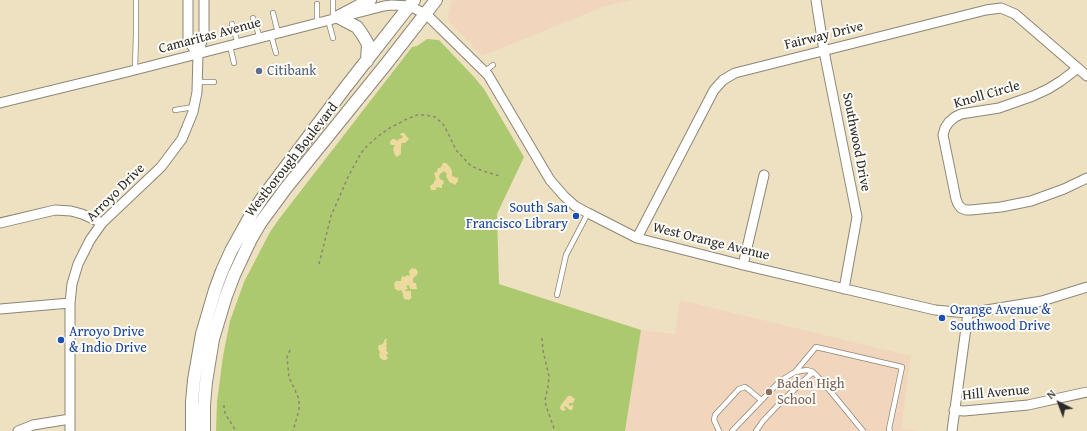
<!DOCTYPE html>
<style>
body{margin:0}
#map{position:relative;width:1087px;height:431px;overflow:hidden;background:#eee1c2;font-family:"Gentium Book Plus",serif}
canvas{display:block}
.north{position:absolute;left:1039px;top:383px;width:40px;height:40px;-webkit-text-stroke:3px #fdfcf7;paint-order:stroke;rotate:318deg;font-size:11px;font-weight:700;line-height:16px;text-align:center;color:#2b2b2b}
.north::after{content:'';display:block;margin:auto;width:14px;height:18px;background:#2b2b2b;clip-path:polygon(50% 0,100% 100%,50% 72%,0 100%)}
</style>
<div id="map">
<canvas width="1087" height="431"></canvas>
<div class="north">N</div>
</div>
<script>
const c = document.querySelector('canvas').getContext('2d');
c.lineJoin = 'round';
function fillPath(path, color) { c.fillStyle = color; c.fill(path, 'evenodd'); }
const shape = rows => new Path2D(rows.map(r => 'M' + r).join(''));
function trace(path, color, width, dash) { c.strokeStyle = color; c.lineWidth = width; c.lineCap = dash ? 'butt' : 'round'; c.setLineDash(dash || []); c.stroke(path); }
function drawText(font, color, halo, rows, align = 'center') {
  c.font = font + ' "Gentium Book Plus",serif'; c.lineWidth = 4; c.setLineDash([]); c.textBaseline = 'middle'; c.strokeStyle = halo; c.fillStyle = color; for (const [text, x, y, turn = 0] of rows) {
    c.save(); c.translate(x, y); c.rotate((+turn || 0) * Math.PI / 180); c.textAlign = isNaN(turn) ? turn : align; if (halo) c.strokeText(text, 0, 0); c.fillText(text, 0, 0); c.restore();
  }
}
const built = shape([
 [452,0,632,0,605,6,482,56,448,20,448,13],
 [680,300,911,356,901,428,918,431,625,431,641,330,675,334]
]);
const green = shape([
 [427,39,439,40,475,78,484,89,524,157,497,214,499,284,641,330,625,431,216,431,217,402,223,356,230,321,244,282,270,232,279,219,412,47,417,46]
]);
const sand = shape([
 [401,133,404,133,409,139,405,143,402,143,401,146,401,154,397,157,395,155,393,149,395,145,392,145,390,144,390,142,392,139,395,139,397,141,399,139,402,138,403,136,400,135],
 [442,163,446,163,450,167,452,171,452,176,454,177,454,176,456,178,458,177,458,181,455,185,452,183,450,183,446,176,447,174,444,171,440,174,439,177,441,180,443,180,444,183,442,185,442,188,441,188,437,187,436,188,436,190,431,190,430,186,434,183,434,181,436,180,434,173,437,172,438,168,440,168,443,164],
 [412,268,416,269,418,272,417,275,413,278,413,282,414,283,416,283,417,289,410,289,409,285,406,286,408,289,405,290,405,291,411,291,411,296,412,297,409,300,404,299,402,291,400,290,399,291,395,289,394,283,396,282,395,281,401,281,402,276,405,277,407,275,410,276,409,271],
 [385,339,387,339,386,342,387,344,386,346,387,349,386,350,388,353,388,354,386,355,388,358,386,360,383,360,380,358,379,355,380,353,378,348,379,345,383,344],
 [568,396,571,396,575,399,573,403,569,403,569,406,573,405,573,408,572,410,570,410,565,406,564,407,566,410,562,411,560,408,561,405]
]);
const path = shape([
 [319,264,331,216,348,177,361,153,367,146,376,138,388,129,407,119,417,115,426,115,435,117,443,124,449,135,456,150,471,166,483,171,500,176],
 [542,338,543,351,549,376,548,387,545,400,546,406,555,431],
 [290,350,287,357,289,377,299,399,299,410,293,431],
 [224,405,224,410,226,415,236,431]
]);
const lane = shape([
 [333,0,333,18],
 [273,13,278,33],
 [253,18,260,38],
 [328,20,333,38],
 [317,23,317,4],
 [232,24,238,44],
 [271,35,276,53],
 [230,46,234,63],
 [135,70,136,34,136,0],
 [484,72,493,65],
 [198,82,214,82],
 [175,110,194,107],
 [557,295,566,255,588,213],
 [795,372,816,347,902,367,889,429,890,431],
 [719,431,714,420,715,415,739,389,745,387,748,389,761,400],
 [732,431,780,381,795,372,807,370,813,372,822,381,863,431],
 [756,431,763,421,780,403,813,372]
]);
const street = shape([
 [188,0,188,41,198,54],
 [816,0,824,51,857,217,844,289],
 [1078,68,1061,81,1048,89,1033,96,999,108,961,114,955,117,949,122,945,128,943,135,956,199,958,204,961,208,966,210,971,210,1001,207,1031,201,1064,189,1087,178],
 [0,103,127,72,384,6,392,5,409,6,426,14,488,75,550,180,564,196,575,206,588,213,637,238,743,265,935,310,968,313,1042,301,1087,287],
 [0,223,55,210,71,211,82,214,102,223],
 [637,238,714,90,723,80,735,73,986,10,1001,8,1015,14,1087,76],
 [743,265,764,175],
 [0,309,70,303],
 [954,410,964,411,1028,405,1087,392],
 [18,431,33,425,70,419],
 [70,431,70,303,72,284,78,264,90,240,102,223,161,167,182,139,193,112,197,92,198,54,204,35,204,0],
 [952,431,968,313]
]);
const secondary = shape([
 [338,17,357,27,362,34,368,44,367,61],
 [338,17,370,0],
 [192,431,192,402,194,380,202,334,215,290,222,271,231,251,251,215,263,197,345,88,414,0],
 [204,431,204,405,206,382,213,339,226,296,234,275,251,239,261,222,286,188,387,63,436,0]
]);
const markers = [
 [259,71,4,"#5c6f8a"],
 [576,216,4,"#1a4fb4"],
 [942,318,4,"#1a4fb4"],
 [61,340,4,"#1a4fb4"],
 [769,392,4,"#8d6e63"]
];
const streetNames = [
 ["Camaritas Avenue",210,36,-15],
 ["Fairway Drive",824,36,-14],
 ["Knoll Circle",987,95,-16],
 ["Southwood Drive",856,142,79],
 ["Westborough Boulevard",292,160,-52],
 ["Arroyo Drive",116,193,-45],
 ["West Orange Avenue",711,242,14],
 ["Hill Avenue",996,393,-5]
];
const serviceNames = [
 ["Citibank",267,71]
];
const transitNames = [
 ["South San",568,208,"right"],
 ["Francisco Library",568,224,"right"],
 ["Orange Avenue &",950,310],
 ["Southwood Drive",950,326],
 ["Arroyo Drive",69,332],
 ["& Indio Drive",69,348]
];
const educationNames = [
 ["Baden High",777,384],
 ["School",777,400]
];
fillPath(built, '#f1d5bd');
fillPath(green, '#adc96f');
fillPath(sand, '#eeda9e');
trace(lane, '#8c8676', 6);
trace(street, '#8c8676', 11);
trace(secondary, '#8c8676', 14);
trace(path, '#8c8676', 1.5, [3, 3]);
trace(lane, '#fff', 4.5);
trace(street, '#fff', 9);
trace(secondary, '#fff', 12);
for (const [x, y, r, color] of markers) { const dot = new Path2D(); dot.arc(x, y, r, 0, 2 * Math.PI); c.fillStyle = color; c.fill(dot); trace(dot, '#fdfcf7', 1.5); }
drawText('14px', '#2b2b2b', '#fdfcf7', streetNames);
drawText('14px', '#4e5e75', '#fdfcf7', serviceNames, 'left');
drawText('14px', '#164399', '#fdfcf7', transitNames, 'left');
drawText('14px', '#785e54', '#fdfcf7', educationNames, 'left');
</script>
